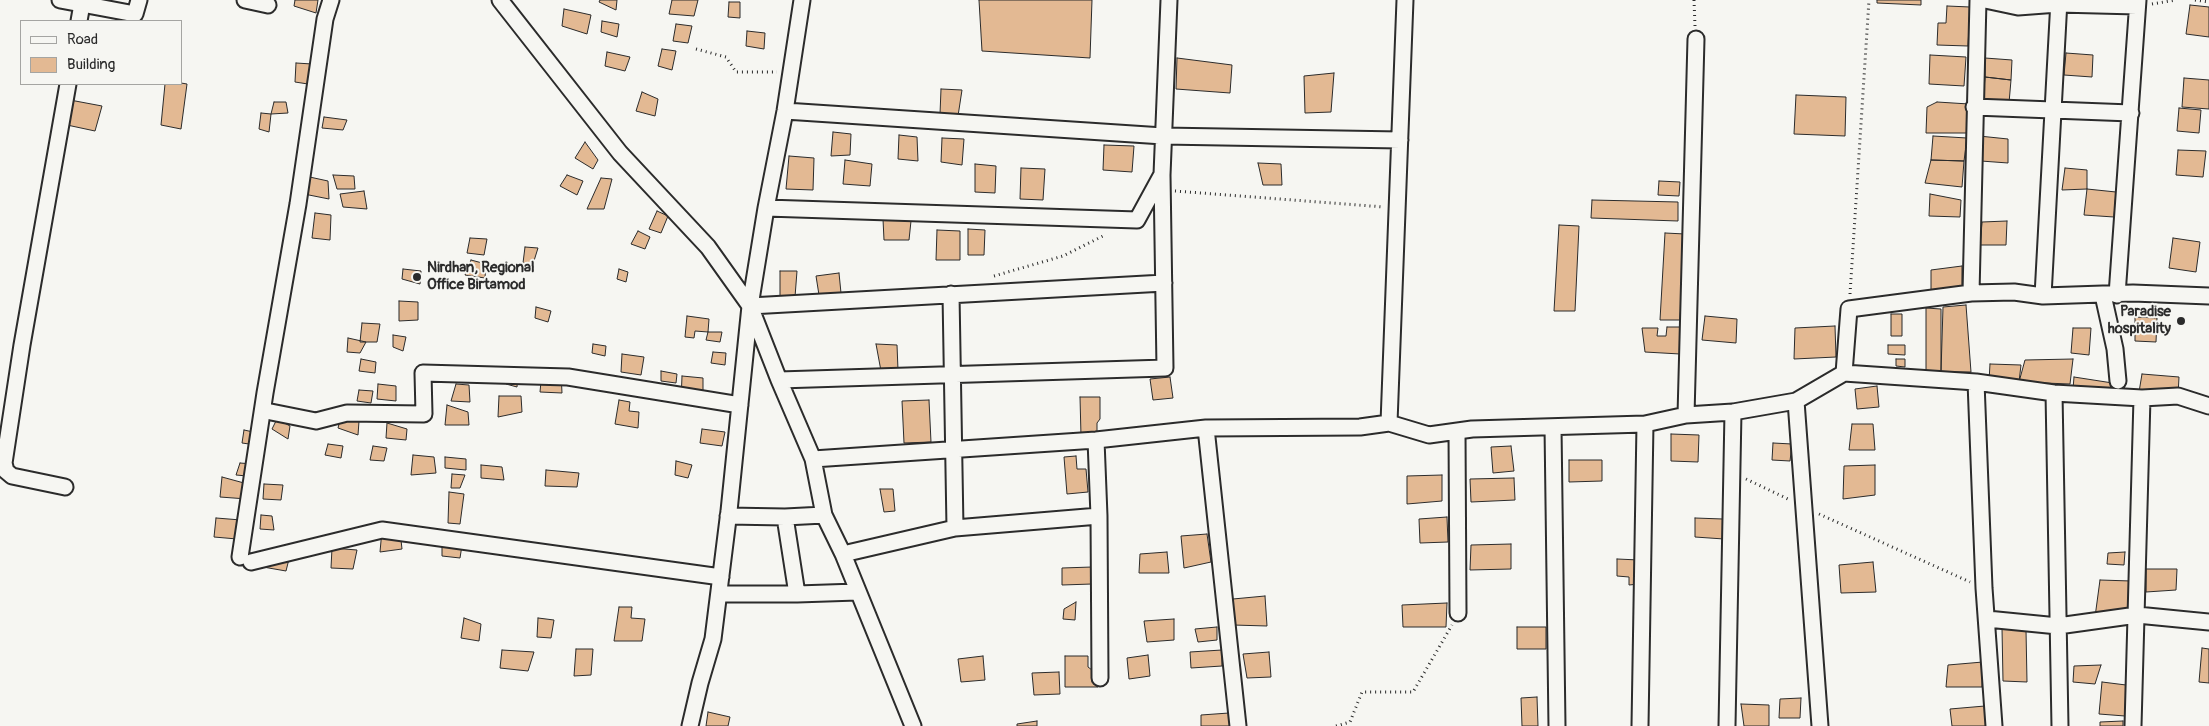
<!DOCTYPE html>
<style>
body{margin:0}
#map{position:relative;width:2209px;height:726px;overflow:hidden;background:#f6f6f2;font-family:Pangolin,sans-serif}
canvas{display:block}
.legend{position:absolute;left:20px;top:20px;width:162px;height:65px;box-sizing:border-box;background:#f6f6f2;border:1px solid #a5a5a2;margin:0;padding:6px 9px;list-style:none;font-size:15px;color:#2b2b2b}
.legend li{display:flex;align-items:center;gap:10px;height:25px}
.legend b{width:25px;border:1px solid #a5a5a2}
</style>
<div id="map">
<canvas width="2209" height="726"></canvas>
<ul class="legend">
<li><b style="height:6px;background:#f6f6f2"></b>Road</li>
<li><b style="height:14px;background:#e3b993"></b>Building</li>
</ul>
</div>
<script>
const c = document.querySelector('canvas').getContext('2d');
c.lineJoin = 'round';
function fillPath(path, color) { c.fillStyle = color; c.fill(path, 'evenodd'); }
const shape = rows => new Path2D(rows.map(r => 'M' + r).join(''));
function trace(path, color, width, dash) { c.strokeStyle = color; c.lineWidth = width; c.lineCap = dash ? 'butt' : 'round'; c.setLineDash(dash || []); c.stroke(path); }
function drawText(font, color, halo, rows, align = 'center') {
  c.font = font + ' Pangolin,sans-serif'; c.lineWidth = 4; c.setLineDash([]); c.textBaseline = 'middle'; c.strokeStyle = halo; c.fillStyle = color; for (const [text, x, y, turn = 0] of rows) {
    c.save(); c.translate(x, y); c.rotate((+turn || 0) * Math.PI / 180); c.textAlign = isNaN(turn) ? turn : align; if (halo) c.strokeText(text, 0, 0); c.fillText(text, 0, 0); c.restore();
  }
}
const building = shape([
 [295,0,318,0,316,13,294,6,295,0],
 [600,0,617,0,616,10,599,2,600,0],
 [672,0,698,0,694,16,669,14,672,0],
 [979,0,1092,0,1090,58,982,51,979,0],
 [1877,0,1921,0,1921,5,1877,3,1877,0],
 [729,2,740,2,740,18,728,17,729,2],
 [2190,5,2209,7,2209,37,2186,34,2190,5],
 [1947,6,1970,7,1968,46,1937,45,1938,23,1946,23,1947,6],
 [564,9,591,15,587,34,562,26,564,9],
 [602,21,619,24,617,37,601,32,602,21],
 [676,24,692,26,688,43,673,41,676,24],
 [747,31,765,33,764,49,746,46,747,31],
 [662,49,676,51,672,70,658,66,662,49],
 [607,52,630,57,625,71,605,66,607,52],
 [2066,53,2093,55,2092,77,2064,75,2066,53],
 [1930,55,1966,57,1964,86,1929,84,1930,55],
 [1177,58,1232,65,1230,93,1176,89,1177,58],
 [1985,58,2012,60,2011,80,1985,77,1985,58],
 [296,63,312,64,308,84,295,82,296,63],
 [1334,73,1331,112,1305,113,1304,76,1334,73],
 [1985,77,2011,80,2009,103,1983,101,1985,77],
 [2184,78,2209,80,2209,109,2182,107,2184,78],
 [181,83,187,84,181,129,161,125,165,84,181,83],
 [941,89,962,90,958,116,940,114,941,89],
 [642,92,658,99,655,116,636,111,642,92],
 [1796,95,1846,97,1845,136,1794,134,1796,95],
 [70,100,102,106,95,131,67,125,70,100],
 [274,102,286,102,288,113,271,114,274,102],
 [1937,102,1969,104,1967,133,1926,133,1927,107,1937,102],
 [2179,108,2201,110,2199,133,2177,131,2179,108],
 [261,113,271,114,269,132,259,129,261,113],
 [324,117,347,120,343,130,322,128,324,117],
 [833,132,851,134,850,155,831,156,833,132],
 [899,135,917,137,918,161,898,159,899,135],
 [1933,136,1967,138,1964,161,1931,160,1933,136],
 [1979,136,2008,139,2008,163,1981,161,1979,136],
 [942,138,964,139,962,165,941,162,942,138],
 [585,142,598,160,593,169,575,158,585,142],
 [1104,145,1134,146,1132,172,1103,170,1104,145],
 [2178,150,2206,151,2203,177,2176,175,2178,150],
 [789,156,814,158,813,190,786,189,789,156],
 [845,160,872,164,870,186,843,184,845,160],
 [1931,160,1964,161,1962,187,1925,183,1931,160],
 [1258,163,1281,164,1282,185,1263,185,1258,163],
 [975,164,996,166,995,193,975,192,975,164],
 [1021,168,1045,169,1043,200,1020,199,1021,168],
 [2065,168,2087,170,2087,189,2062,190,2065,168],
 [333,175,354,176,355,189,337,189,333,175],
 [567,175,583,181,577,195,560,186,567,175],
 [305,176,328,181,329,199,304,194,305,176],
 [601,178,612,179,604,209,587,209,601,178],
 [1659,181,1680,182,1679,196,1658,195,1659,181],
 [2087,189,2116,192,2114,217,2084,215,2087,189],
 [364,191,367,209,343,207,340,194,364,191],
 [1930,194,1961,200,1960,217,1929,216,1930,194],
 [1592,200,1678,202,1678,221,1591,218,1592,200],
 [657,211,668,216,661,233,649,229,657,211],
 [315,213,331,215,330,240,312,238,315,213],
 [883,219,911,221,909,240,884,240,883,219],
 [2007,221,2006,245,1980,245,1982,222,2007,221],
 [1559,225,1579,226,1575,311,1554,311,1559,225],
 [968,229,985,230,984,255,968,255,968,229],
 [937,230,960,231,960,260,936,260,937,230],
 [638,231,650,237,645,249,631,244,638,231],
 [1665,233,1685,234,1680,320,1660,320,1665,233],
 [470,238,487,239,484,255,467,253,470,238],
 [2173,238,2200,242,2196,272,2169,268,2173,238],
 [525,247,538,248,533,264,523,263,525,247],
 [471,260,486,264,485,278,465,275,471,260],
 [1962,266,1962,289,1931,290,1931,270,1962,266],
 [403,269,421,271,420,284,402,279,403,269],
 [619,269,628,272,626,282,617,279,619,269],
 [780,271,797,271,795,297,780,297,780,271],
 [839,273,841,293,819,295,816,276,839,273],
 [399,301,418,302,418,320,399,321,399,301],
 [1966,305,1971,372,1941,372,1943,307,1966,305],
 [536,307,551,311,548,322,535,318,536,307],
 [1926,308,1941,309,1941,372,1926,372,1926,308],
 [1891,314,1902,314,1902,336,1891,336,1891,314],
 [687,316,709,319,708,332,695,331,694,338,685,337,687,316],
 [1705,316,1737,319,1736,343,1702,340,1705,316],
 [2135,317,2157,318,2156,342,2135,341,2135,317],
 [362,323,380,324,377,342,360,342,362,323],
 [1835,326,1836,357,1794,359,1795,328,1835,326],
 [1667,327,1682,327,1680,354,1645,352,1642,328,1658,328,1657,336,1666,336,1667,327],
 [2073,328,2091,328,2089,355,2071,353,2073,328],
 [708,332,722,332,720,342,706,340,708,332],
 [393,335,406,337,403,351,393,347,393,335],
 [348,338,366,342,360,353,347,352,348,338],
 [593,344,606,346,605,356,592,353,593,344],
 [876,344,897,345,898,370,881,371,876,344],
 [1888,345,1905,345,1905,355,1888,354,1888,345],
 [713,352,726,353,725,365,711,363,713,352],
 [622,354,644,357,641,375,621,372,622,354],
 [361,359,376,362,375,373,359,371,361,359],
 [1896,359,1905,359,1905,367,1896,366,1896,359],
 [2073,359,2070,384,2019,382,2025,360,2073,359],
 [1990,364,2021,365,2019,382,1989,381,1990,364],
 [506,371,518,372,517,387,506,384,506,371],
 [542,371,561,373,562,393,540,392,542,371],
 [661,371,677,374,676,383,661,381,661,371],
 [2142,374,2179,377,2178,396,2139,392,2142,374],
 [682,376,703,378,703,393,681,401,682,376],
 [1170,377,1173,398,1153,400,1150,379,1170,377],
 [2074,377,2119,384,2117,393,2073,389,2074,377],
 [378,384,396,386,396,401,377,399,378,384],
 [456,384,469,385,470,402,451,401,456,384],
 [1877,386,1879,407,1857,409,1855,389,1877,386],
 [359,390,373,391,371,403,357,401,359,390],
 [499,396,521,396,522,412,498,417,499,396],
 [1080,397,1100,397,1100,419,1097,423,1097,436,1081,436,1080,397],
 [619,400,630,402,629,411,639,412,638,428,615,424,619,400],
 [929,400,931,442,904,443,902,401,929,400],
 [447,405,468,412,469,425,445,425,447,405],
 [341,416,359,421,358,435,338,428,341,416],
 [277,419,290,426,288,439,272,429,277,419],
 [387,423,407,429,406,440,386,438,387,423],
 [1852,424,1873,424,1875,450,1849,450,1852,424],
 [702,429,725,432,722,446,700,443,702,429],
 [244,430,258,433,256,445,242,443,244,430],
 [1671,434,1699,435,1698,462,1671,461,1671,434],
 [1773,443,1792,444,1790,461,1772,460,1773,443],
 [328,444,343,446,341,458,325,455,328,444],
 [373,446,387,448,384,461,370,460,373,446],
 [1511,446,1514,471,1493,473,1491,447,1511,446],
 [413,455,434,457,436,473,411,475,413,455],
 [1076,456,1077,469,1086,469,1088,492,1067,494,1064,457,1076,456],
 [445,457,466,459,466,470,445,468,445,457],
 [1569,460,1602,460,1602,481,1569,482,1569,460],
 [676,461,692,465,688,478,675,475,676,461],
 [240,463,253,464,247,476,236,475,240,463],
 [481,465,502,467,504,480,481,478,481,465],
 [1875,465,1875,495,1843,499,1844,466,1875,465],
 [546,470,579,473,577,487,545,486,546,470],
 [452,474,465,475,460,488,451,488,452,474],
 [1442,475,1442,501,1407,504,1407,476,1442,475],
 [222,477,244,483,247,499,220,497,222,477],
 [1514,478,1515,500,1471,502,1470,479,1514,478],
 [264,484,283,485,281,500,263,499,264,484],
 [880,489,893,489,895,511,884,512,880,489],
 [449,492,464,494,460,524,448,523,449,492],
 [261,515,272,516,274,530,260,529,261,515],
 [1447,517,1448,542,1420,543,1419,519,1447,517],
 [216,518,241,520,237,539,214,537,216,518],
 [1695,518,1723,519,1724,539,1695,537,1695,518],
 [382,530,400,531,402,549,380,552,382,530],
 [1207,534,1211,562,1184,568,1181,536,1207,534],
 [442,537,463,539,460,558,442,556,442,537],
 [1511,544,1511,569,1470,570,1471,545,1511,544],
 [332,548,357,550,353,569,331,568,332,548],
 [1167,552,1169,573,1139,573,1140,554,1167,552],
 [2125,552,2124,565,2107,564,2108,553,2125,552],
 [266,557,289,559,286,571,263,567,266,557],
 [1617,559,1639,560,1639,584,1629,585,1629,577,1617,576,1617,559],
 [1873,562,1876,592,1841,593,1839,565,1873,562],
 [1092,567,1092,584,1062,585,1062,568,1092,567],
 [2146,569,2177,569,2176,590,2146,592,2146,569],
 [2100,580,2131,581,2126,620,2095,617,2100,580],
 [1265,596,1267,626,1233,625,1233,599,1265,596],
 [1076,602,1075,620,1063,619,1064,609,1076,602],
 [1447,603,1446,627,1403,627,1402,605,1447,603],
 [619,607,632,607,631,618,645,619,642,641,614,641,619,607],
 [464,618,481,624,479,641,461,638,464,618],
 [538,618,554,620,551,638,537,637,538,618],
 [1174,619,1174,640,1147,642,1144,621,1174,619],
 [1217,627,1217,640,1198,642,1195,629,1217,627],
 [1517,627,1546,627,1546,649,1517,649,1517,627],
 [2002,628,2026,630,2027,682,2003,681,2002,628],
 [2202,648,2209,649,2209,683,2199,682,2202,648],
 [576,649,593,649,591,675,574,676,576,649],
 [502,650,534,652,528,671,500,668,502,650],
 [1222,650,1222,666,1191,668,1190,652,1222,650],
 [1269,652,1271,677,1247,678,1243,654,1269,652],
 [1148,655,1150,676,1129,679,1127,658,1148,655],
 [983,656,985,680,961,682,958,659,983,656],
 [1065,656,1088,656,1088,667,1092,670,1098,687,1065,687,1065,656],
 [1983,662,1982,687,1946,687,1948,665,1983,662],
 [2101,665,2095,684,2073,682,2074,666,2101,665],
 [1059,672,1060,694,1034,695,1032,673,1059,672],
 [2102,682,2126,685,2125,716,2099,714,2102,682],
 [1537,697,1538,726,1522,726,1521,698,1537,697],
 [1801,698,1800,718,1779,718,1780,699,1801,698],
 [1741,704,1769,705,1769,726,1744,726,1741,704],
 [1985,706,1986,726,1952,726,1950,709,1985,706],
 [708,712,730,717,728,726,706,726,708,712],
 [1229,713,1231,726,1201,726,1201,715,1229,713],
 [1037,721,1037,726,1017,726,1017,724,1037,721],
 [2123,721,2123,726,2100,726,2100,722,2123,721]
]);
const path = shape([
 [1694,0,1695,26],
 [2195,0,2209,2],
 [2152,4,2176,0],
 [696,49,726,57,736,72,777,72],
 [1175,191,1384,207],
 [994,276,1063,256,1105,235],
 [1850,294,1869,0],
 [1746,479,1788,499],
 [1819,514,1970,582],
 [1336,726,1350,722,1362,692,1413,692,1452,625]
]);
const minor = shape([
 [60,0,135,14,139,0],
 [245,0,268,5],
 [500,0,620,153,708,247,750,306,779,380,813,459,824,515,843,554,913,726],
 [1985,0,2018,7,2058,4,2137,6],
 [79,21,82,4],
 [1974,107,2131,113],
 [785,111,1163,136,1400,140],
 [766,208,1137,220,1161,176],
 [1971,293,1978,0],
 [951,294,955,528],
 [2103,295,2115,349,2118,381],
 [2117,295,2138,0],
 [2043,296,2059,0],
 [750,306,1164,283],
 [1844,373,1849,309,1971,293,2014,292,2043,296,2133,293,2209,296],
 [779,380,1165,368,1162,175,1169,0],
 [1976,382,1984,588,1994,726],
 [2054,393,2060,726],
 [1796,401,1820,726],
 [271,412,316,421,347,413,424,414,423,373,568,377,740,405],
 [1686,415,1696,39],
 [1389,423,1405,0],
 [1553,427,1557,726],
 [1206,428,1238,726],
 [1457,431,1458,613],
 [1096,440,1099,516,1100,678],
 [813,459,1096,440,1206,428,1360,427,1389,423,1429,435,1472,429,1645,424,1686,415,1733,412,1796,401,1844,373,1976,382,2054,393,2142,398,2178,396,2209,406],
 [65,487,12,476,6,471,4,463,22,345,68,84],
 [728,516,785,517,824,515],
 [785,517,797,594],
 [843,554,955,528,1099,516],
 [240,557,265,393,298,204,325,19,331,0],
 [251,562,382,530,721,577],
 [719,594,797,594,857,592],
 [1987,619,2058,626,2137,615,2209,622],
 [690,726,700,683,713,639,729,511,750,306,766,208,785,111,802,0],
 [1640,726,1645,424],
 [1727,726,1733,412],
 [2133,726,2142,398]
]);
const markers = [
 [417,277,5,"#2b2b2b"],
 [2181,321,5,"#2b2b2b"]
];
const poiNames = [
 ["Nirdhan, Regional",427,268],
 ["Office Birtamod",427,285],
 ["Paradise",2171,312,"right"],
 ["hospitality",2171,329,"right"]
];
fillPath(building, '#e3b993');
trace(building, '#2b2b2b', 1);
trace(minor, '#2b2b2b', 19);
trace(path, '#2b2b2b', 3, [1, 4]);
trace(minor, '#f6f6f2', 15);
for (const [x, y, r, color] of markers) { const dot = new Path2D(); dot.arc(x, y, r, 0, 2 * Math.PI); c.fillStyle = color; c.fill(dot); trace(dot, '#f6f6f2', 2); }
drawText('bold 15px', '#2b2b2b', '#f6f6f2', poiNames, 'left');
</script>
